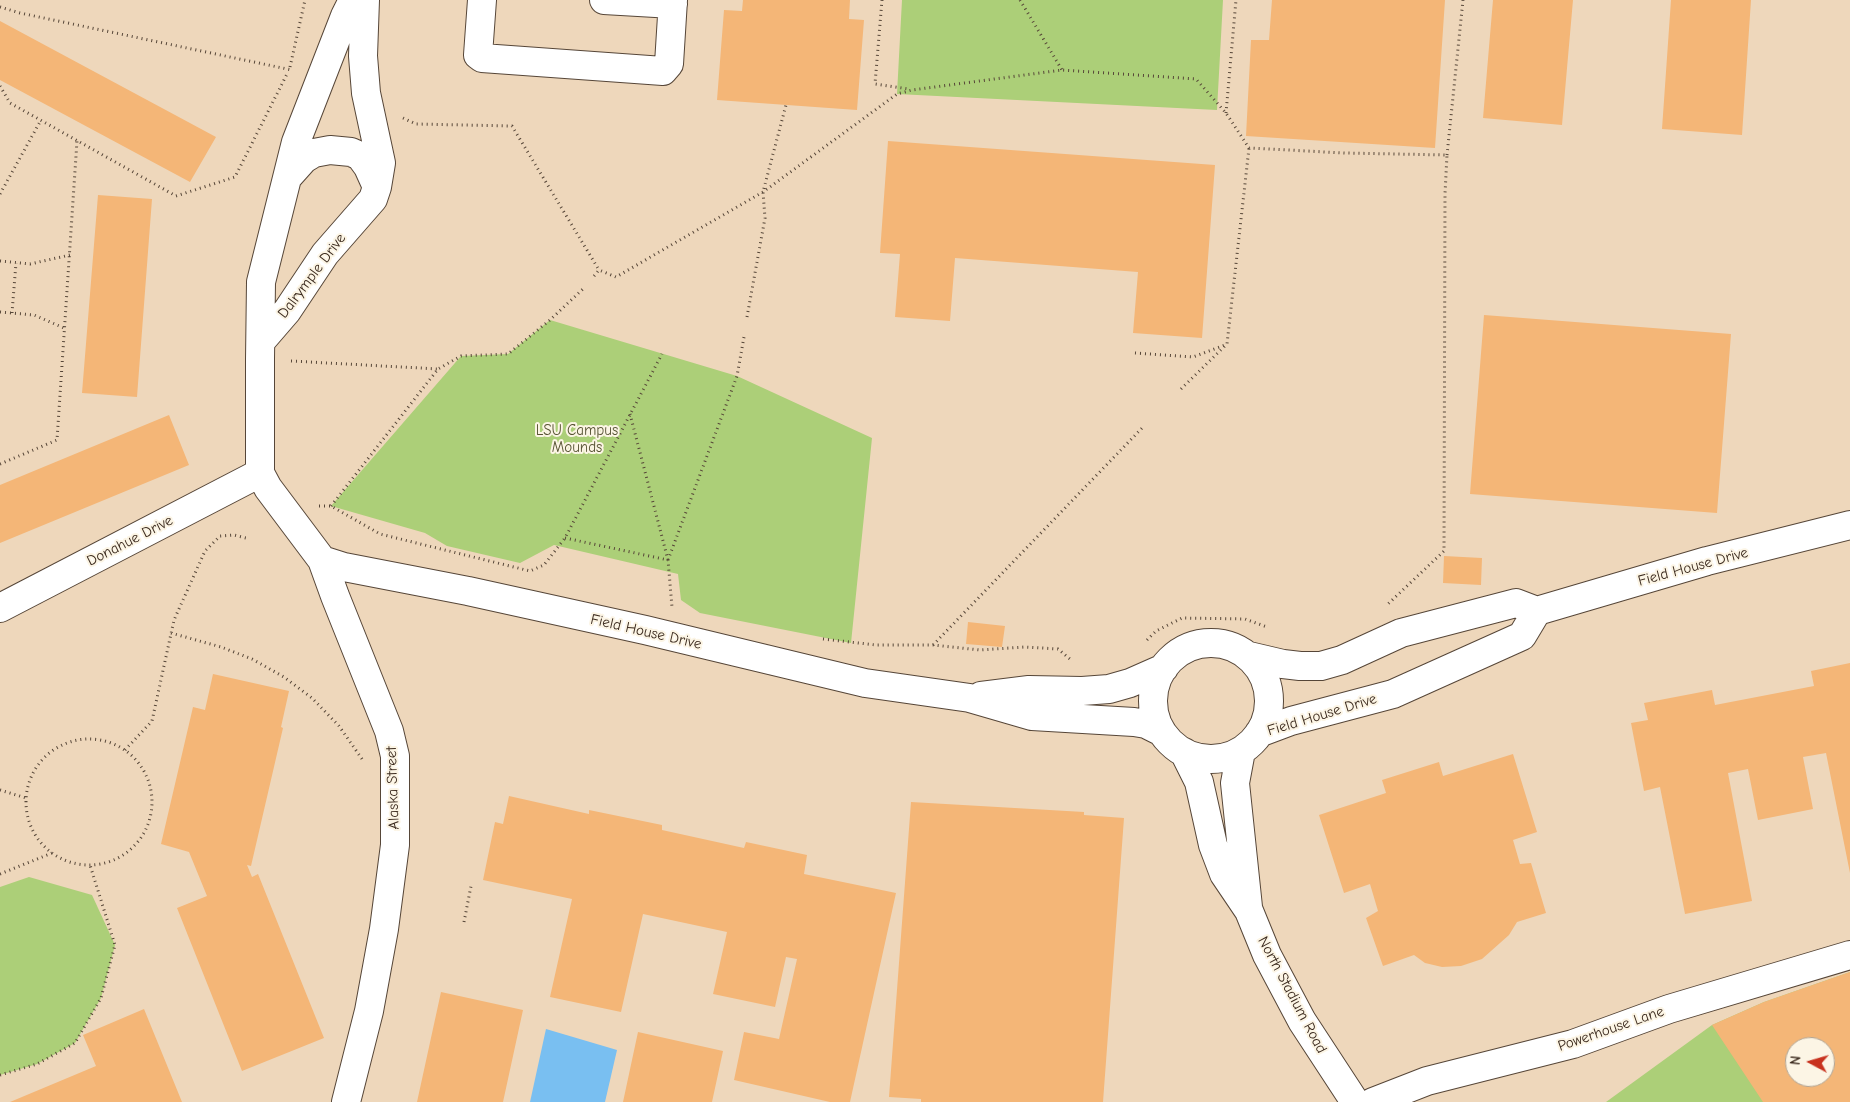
<!DOCTYPE html>
<style>
body{margin:0}
#map{position:relative;width:1850px;height:1102px;overflow:hidden;background:#efe8cb;font-family:"Comic Neue",sans-serif}
canvas{display:block}
.north{position:absolute;left:1785px;top:1037px;width:50px;height:50px;box-sizing:border-box;background:#fcf5e5;border:1px solid #afa495;border-radius:50%;rotate:276deg;font-size:14px;font-weight:700;line-height:20px;text-align:center;color:#3b2a1e}
.north::after{content:'';display:block;margin:auto;width:18px;height:22px;background:#c8321e;clip-path:polygon(50% 0,100% 100%,50% 72%,0 100%)}
</style>
<div id="map">
<canvas width="1850" height="1102"></canvas>
<div class="north">N</div>
</div>
<script>
const c = document.querySelector('canvas').getContext('2d');
c.lineJoin = 'round';
function fillPath(path, color) { c.fillStyle = color; c.fill(path, 'evenodd'); }
const shape = rows => new Path2D(rows.map(r => 'M' + r).join(''));
function trace(path, color, width, dash) { c.strokeStyle = color; c.lineWidth = width; c.lineCap = dash ? 'butt' : 'round'; c.setLineDash(dash || []); c.stroke(path); }
function drawText(font, color, halo, rows, align = 'center') {
  c.font = font + ' "Comic Neue",sans-serif'; c.lineWidth = 4; c.setLineDash([]); c.textBaseline = 'middle'; c.strokeStyle = halo; c.fillStyle = color; for (const [text, x, y, turn = 0] of rows) {
    c.save(); c.translate(x, y); c.rotate((+turn || 0) * Math.PI / 180); c.textAlign = isNaN(turn) ? turn : align; if (halo) c.strokeText(text, 0, 0); c.fillText(text, 0, 0); c.restore();
  }
}
const built = shape([
 [0,0,1850,0,1850,1102,0,1102],
 [1795,1047,1825,1047,1825,1077,1795,1077]
]);
const green = shape([
 [902,0,1223,0,1217,110,897,94],
 [550,320,737,376,872,438,851,643,700,613,681,600,678,574,554,545,520,563,447,546,425,533,331,506,461,356,508,354],
 [29,877,92,895,115,945,101,998,75,1043,37,1064,0,1075,0,887],
 [1850,972,1850,1102,1606,1102,1712,1025,1764,1002],
 [1795,1047,1825,1047,1825,1077,1795,1077]
]);
const water = shape([
 [546,1029,617,1050,605,1102,530,1102]
]);
const building = shape([
 [743,0,850,0,849,19,864,20,857,110,717,100,724,10,742,11],
 [1272,0,1445,0,1435,148,1246,136,1251,40,1269,40],
 [1493,0,1573,0,1562,125,1483,118],
 [1671,0,1751,0,1742,135,1662,129],
 [0,21,216,137,190,182,0,80],
 [888,141,1215,165,1202,338,1133,333,1138,272,955,258,950,321,895,317,900,254,880,253],
 [98,195,152,199,137,397,82,393],
 [1484,315,1731,334,1717,513,1470,494],
 [169,415,189,465,0,543,0,485],
 [1444,556,1482,558,1481,585,1443,583],
 [968,622,1005,626,1002,647,966,644],
 [1850,663,1850,873,1826,753,1803,757,1813,809,1758,820,1748,769,1728,773,1752,901,1685,914,1660,787,1644,791,1631,723,1648,720,1644,703,1712,690,1715,705,1814,686,1811,671],
 [213,674,289,691,281,727,283,728,251,866,247,865,252,877,258,874,324,1038,242,1071,177,908,207,896,189,852,161,844,193,707,205,710],
 [1513,754,1537,832,1513,840,1520,864,1531,863,1546,913,1517,922,1509,935,1482,959,1461,966,1442,967,1425,963,1414,955,1383,966,1366,918,1378,911,1370,884,1344,893,1319,815,1386,793,1382,780,1439,762,1443,776],
 [509,796,589,814,589,810,662,825,662,830,744,848,746,842,807,855,804,874,896,893,850,1102,830,1102,734,1080,744,1032,779,1039,797,959,786,957,775,1007,713,994,727,932,643,914,621,1012,550,997,572,899,483,880,495,822,503,824],
 [911,802,1084,812,1084,815,1124,818,1103,1102,921,1102,921,1099,889,1097],
 [1850,972,1850,1102,1763,1102,1712,1025,1764,1002],
 [1795,1047,1825,1047,1825,1077,1795,1077],
 [441,992,523,1010,503,1102,417,1102],
 [144,1009,182,1102,10,1102,96,1066,83,1035],
 [638,1032,723,1051,712,1102,623,1102]
]);
const path = shape([
 [882,0,875,84,909,89],
 [1020,0,1062,70],
 [0,7,20,13,292,70],
 [290,67,305,0],
 [0,86,10,103,176,196,235,177,288,72],
 [1226,113,1236,0],
 [403,118,416,124,512,126,599,270],
 [1447,155,1463,0],
 [0,194,41,120],
 [0,261,30,264,70,255],
 [594,276,599,270,616,277,763,192,897,94,912,90,1062,70,1196,79,1226,113,1249,148,1345,153,1447,155,1445,194,1444,551,1388,604],
 [0,312,34,315,64,328],
 [12,313,16,263],
 [747,317,765,218,763,192,786,105],
 [1135,353,1193,357,1225,345],
 [291,361,438,369],
 [1181,389,1227,344,1249,148],
 [630,414,668,560],
 [0,464,57,440,77,141],
 [319,506,331,506,380,534,530,571,544,565,565,538,662,354],
 [331,506,438,369,461,356,508,354,550,320,585,287],
 [565,538,668,560,672,607],
 [668,560,737,376,744,337],
 [171,633,221,647,252,659,284,677,312,698,339,726,362,759],
 [823,639,876,645,933,645,980,650,1025,647,1058,649,1070,659],
 [1147,640,1156,631,1182,618,1245,619,1267,627],
 [933,645,1144,426],
 '26 802a63 63 0 1 1 126 0a63 63 0 1 1-126 0Z',
 [125,750,152,721,174,620,205,551,220,536,234,535,246,538],
 [0,790,26,798],
 [0,874,52,853],
 [464,922,471,886],
 [0,1075,37,1064,75,1043,101,998,115,945,90,865]
]);
const minor = shape([
 [482,0,478,55,482,58,663,71,669,64,673,0],
 [604,0,673,4],
 [287,178,304,159,314,153,330,150,351,152,360,156,368,167,377,187],
 [262,340,287,311,325,254,373,199,377,187,381,163,366,93,363,56,365,0],
 [322,560,344,567,468,591,645,630,865,683,970,698,1032,716,1134,722,1146,724,1162,732],
 [0,608,260,473],
 '1153 701a58 58 0 1 1 116 0a58 58 0 1 1-116 0Z',
 [1249,656,1283,664,1300,666,1321,666,1342,660,1401,633,1516,603,1537,611,1707,561,1850,525],
 [981,696,1029,690,1082,691,1109,689,1130,683,1164,668],
 [1259,733,1291,721,1393,694,1522,636,1537,611],
 [1241,751,1235,783,1248,907],
 [1184,752,1199,782,1213,845,1224,874,1249,911,1267,955,1302,1021,1355,1102],
 [346,1102,369,1011,384,929,395,845,395,756,389,731,335,596,322,560,268,488,260,473,260,359,261,282,296,142,345,16,353,0],
 [1373,1102,1427,1081,1573,1044,1669,1009,1850,955]
]);
const streetNames = [
 ["Dalrymple Drive",312,276,-53],
 ["Donahue Drive",130,541,-27],
 ["Field House Drive",1693,567,-15],
 ["Field House Drive",646,632,13],
 ["Field House Drive",1322,715,-17],
 ["Alaska Street",393,788,-92],
 ["North Stadium Road",1292,995,62],
 ["Powerhouse Lane",1611,1029,-19]
];
const parkNames = [
 ["LSU Campus",577,431],
 ["Mounds",577,448]
];
fillPath(built, '#eed7bb');
fillPath(green, '#accf78');
fillPath(water, '#79bff1');
fillPath(building, '#f4b677');
trace(minor, '#564638', 30);
trace(path, '#564638', 3, [1, 4]);
trace(minor, '#fff', 28);
drawText('15px', '#3b2a1e', '#fcf5e5', streetNames);
drawText('15px', '#575334', '#fcf5e5', parkNames);
</script>
